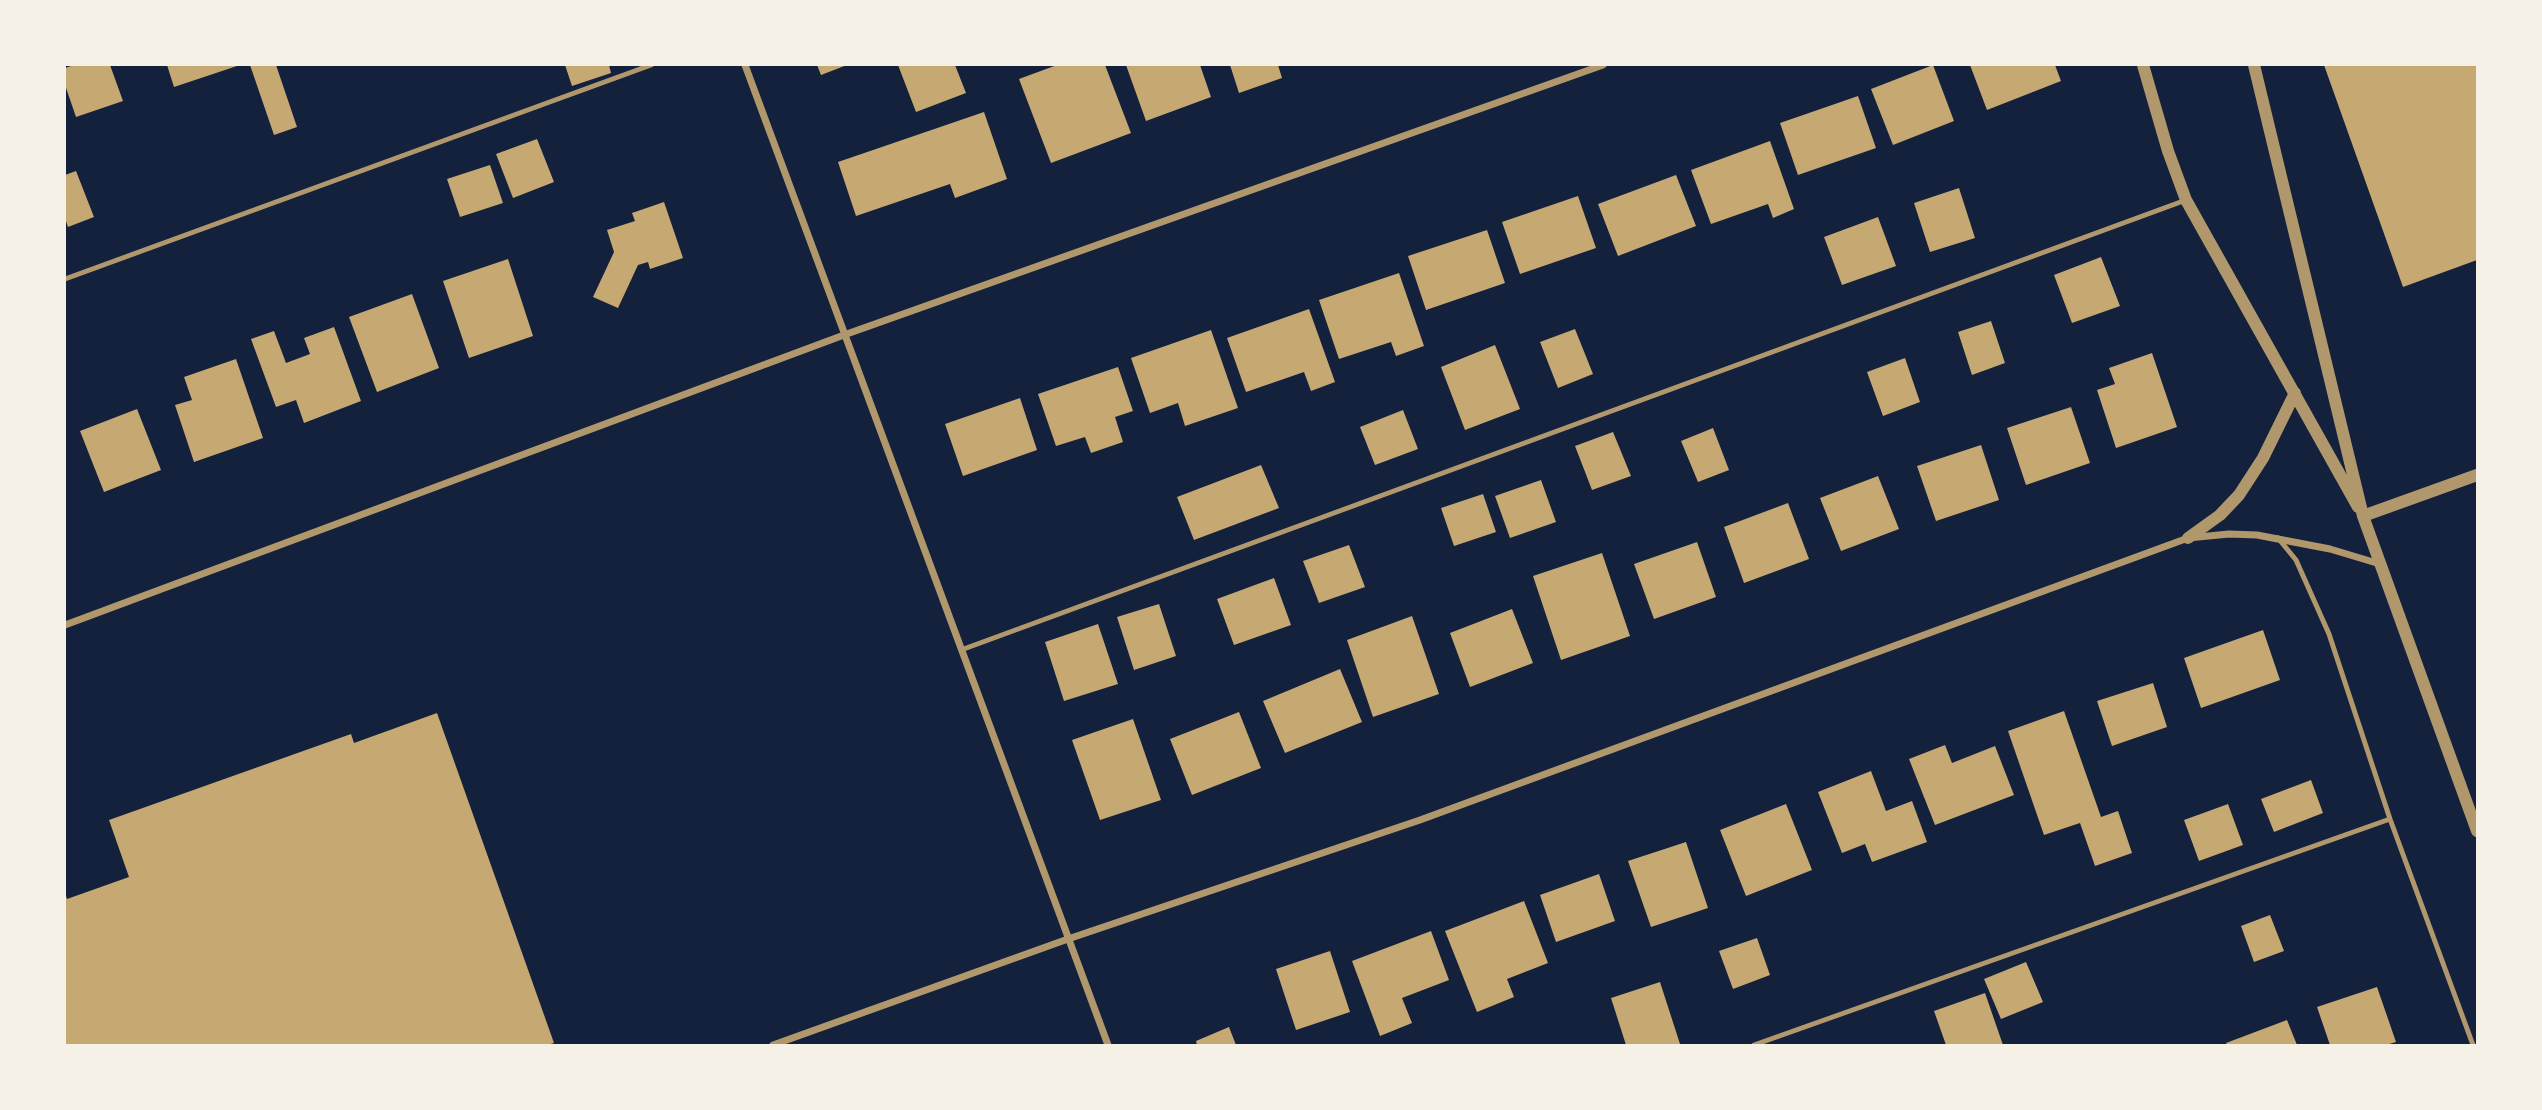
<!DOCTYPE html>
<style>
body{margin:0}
#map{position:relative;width:2542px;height:1110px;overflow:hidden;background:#14213d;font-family:Roboto,sans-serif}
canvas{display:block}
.frame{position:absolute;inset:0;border:66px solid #f6f1e7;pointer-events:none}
</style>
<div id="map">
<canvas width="2542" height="1110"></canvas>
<div class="frame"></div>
</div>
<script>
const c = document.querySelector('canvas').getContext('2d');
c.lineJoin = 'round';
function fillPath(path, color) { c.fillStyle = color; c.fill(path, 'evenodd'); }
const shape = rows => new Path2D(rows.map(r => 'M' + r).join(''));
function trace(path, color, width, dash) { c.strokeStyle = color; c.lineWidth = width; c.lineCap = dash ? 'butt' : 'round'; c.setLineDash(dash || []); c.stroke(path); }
const building = shape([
 [74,65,110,65,123,101,76,117,65,85,65,68],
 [167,65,240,65,174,87],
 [250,65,276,65,297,127,274,135],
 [565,65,609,65,611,73,572,86],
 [817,65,847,65,821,75],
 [898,65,955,65,966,93,916,112],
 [1057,65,1105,65,1131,133,1051,163,1019,79],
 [1126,65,1200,65,1211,97,1146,121],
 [1230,65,1278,65,1282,78,1239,93],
 [1933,65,1954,121,1893,145,1871,89],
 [1970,65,2055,65,2061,81,1987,110],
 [2324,65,2477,65,2477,260,2403,287],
 [1858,96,1876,148,1798,175,1780,123],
 [984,112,1007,179,955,198,950,184,856,216,838,162],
 [537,139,554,182,513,198,496,154],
 [1770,141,1794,209,1773,218,1768,204,1711,224,1691,170],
 [490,165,503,203,460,217,447,179],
 [76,171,94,217,68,227,65,218,65,175],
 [1676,175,1696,226,1618,256,1598,204],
 [1959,188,1975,238,1930,252,1914,203],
 [1578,196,1596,248,1520,274,1502,222],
 [664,202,683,258,650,269,648,262,638,265,618,308,593,297,614,252,607,230,635,221,632,213],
 [1878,217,1896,266,1842,285,1824,237],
 [1487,230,1505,283,1426,310,1408,256],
 [2101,257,2120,306,2072,323,2054,275],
 [508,259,533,336,469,358,443,281],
 [1399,273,1424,346,1396,356,1391,342,1339,359,1319,300],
 [412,294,439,368,377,392,349,317],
 [1309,309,1335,382,1311,391,1304,372,1246,392,1227,338],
 [1991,321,2005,363,1972,375,1958,332],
 [334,327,361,401,304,423,296,400,276,407,251,339,274,331,286,363,310,354,304,338],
 [1575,329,1593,374,1558,388,1540,342],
 [1211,330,1238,408,1185,426,1178,403,1150,413,1131,358],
 [1495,345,1520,409,1465,430,1441,367],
 [2152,353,2177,427,2116,448,2097,390,2115,384,2109,368],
 [1905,358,1920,402,1883,416,1867,372],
 [236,359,263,438,194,462,175,405,192,400,184,377],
 [1118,367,1133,411,1115,417,1123,442,1091,453,1085,437,1056,446,1038,394],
 [1020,398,1037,450,963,476,945,424],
 [2071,407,2090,463,2026,485,2007,428],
 [137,409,161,470,104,492,80,431],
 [1403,410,1418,449,1375,465,1360,427],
 [1713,428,1729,470,1698,482,1681,441],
 [1613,432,1631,476,1592,490,1575,446],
 [1981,445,1999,500,1936,521,1917,466],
 [1261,465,1279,508,1194,540,1177,497],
 [1878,476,1899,529,1841,551,1820,498],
 [1541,480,1556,522,1510,538,1495,496],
 [1483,494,1496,532,1454,546,1441,508],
 [1788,503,1809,559,1744,583,1724,527],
 [1697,542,1716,597,1654,619,1634,564],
 [1349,545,1365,587,1319,603,1303,561],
 [1602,553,1630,636,1561,660,1533,576],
 [1274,578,1291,625,1234,645,1217,599],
 [1159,604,1176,656,1134,670,1117,617],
 [1512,609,1533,663,1470,687,1450,633],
 [1412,616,1439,694,1373,717,1347,640],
 [1098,624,1118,684,1064,701,1045,642],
 [2263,630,2280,680,2201,708,2184,658],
 [1340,669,1362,722,1285,753,1263,701],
 [2153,683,2167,727,2112,746,2097,701],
 [2064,711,2101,817,2118,811,2132,853,2095,866,2080,823,2044,835,2008,731],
 [1239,712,1261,768,1192,795,1170,739],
 [437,713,554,1043,547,1045,65,1045,65,893,67,899,129,877,109,820,351,734,354,743],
 [1133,719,1161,800,1100,820,1072,740],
 [1945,745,1952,763,1995,746,2014,795,1935,825,1909,759],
 [1871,771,1886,811,1912,801,1927,842,1872,862,1865,844,1842,853,1818,792],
 [2311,780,2323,813,2274,832,2261,799],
 [1786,804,1812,870,1746,896,1720,830],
 [2228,804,2243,845,2199,861,2184,820],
 [1686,842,1708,908,1651,927,1628,861],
 [1599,874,1615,921,1556,942,1540,895],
 [1524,901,1548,963,1507,979,1514,997,1477,1012,1445,931],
 [2270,915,2284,951,2254,962,2241,926],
 [1431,931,1449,980,1402,998,1412,1023,1380,1036,1352,961],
 [1757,938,1770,975,1733,989,1719,951],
 [1330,951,1350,1012,1296,1030,1276,969],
 [2026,962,2043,1002,2001,1019,1984,979],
 [1660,982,1680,1044,1626,1045,1611,998],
 [2377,987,2396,1042,2386,1045,2330,1045,2317,1007],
 [1985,993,2003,1045,1946,1045,1934,1011],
 [2287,1020,2297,1045,2227,1045,2226,1043],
 [1229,1027,1236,1045,1197,1045,1196,1041]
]);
const service = shape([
 [65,279,651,65],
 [2278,538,2296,560,2329,634,2390,819,2473,1045],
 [961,650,2186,200],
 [1754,1045,2390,819]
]);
const minor = shape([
 [745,65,1108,1045],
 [65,625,844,335,1603,65],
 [773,1045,1068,939,1420,820,2188,538,2229,534,2257,535,2330,549,2380,564]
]);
const tertiary = shape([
 [2143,65,2168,151,2186,200,2358,507],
 [2254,65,2363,516,2477,831],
 [2363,516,2477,475],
 [2188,538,2220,515,2239,495,2263,458,2295,393]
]);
fillPath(building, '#c6a872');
trace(service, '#b1986c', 5);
trace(minor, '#b1986c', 7);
trace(tertiary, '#b1986c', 12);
</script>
